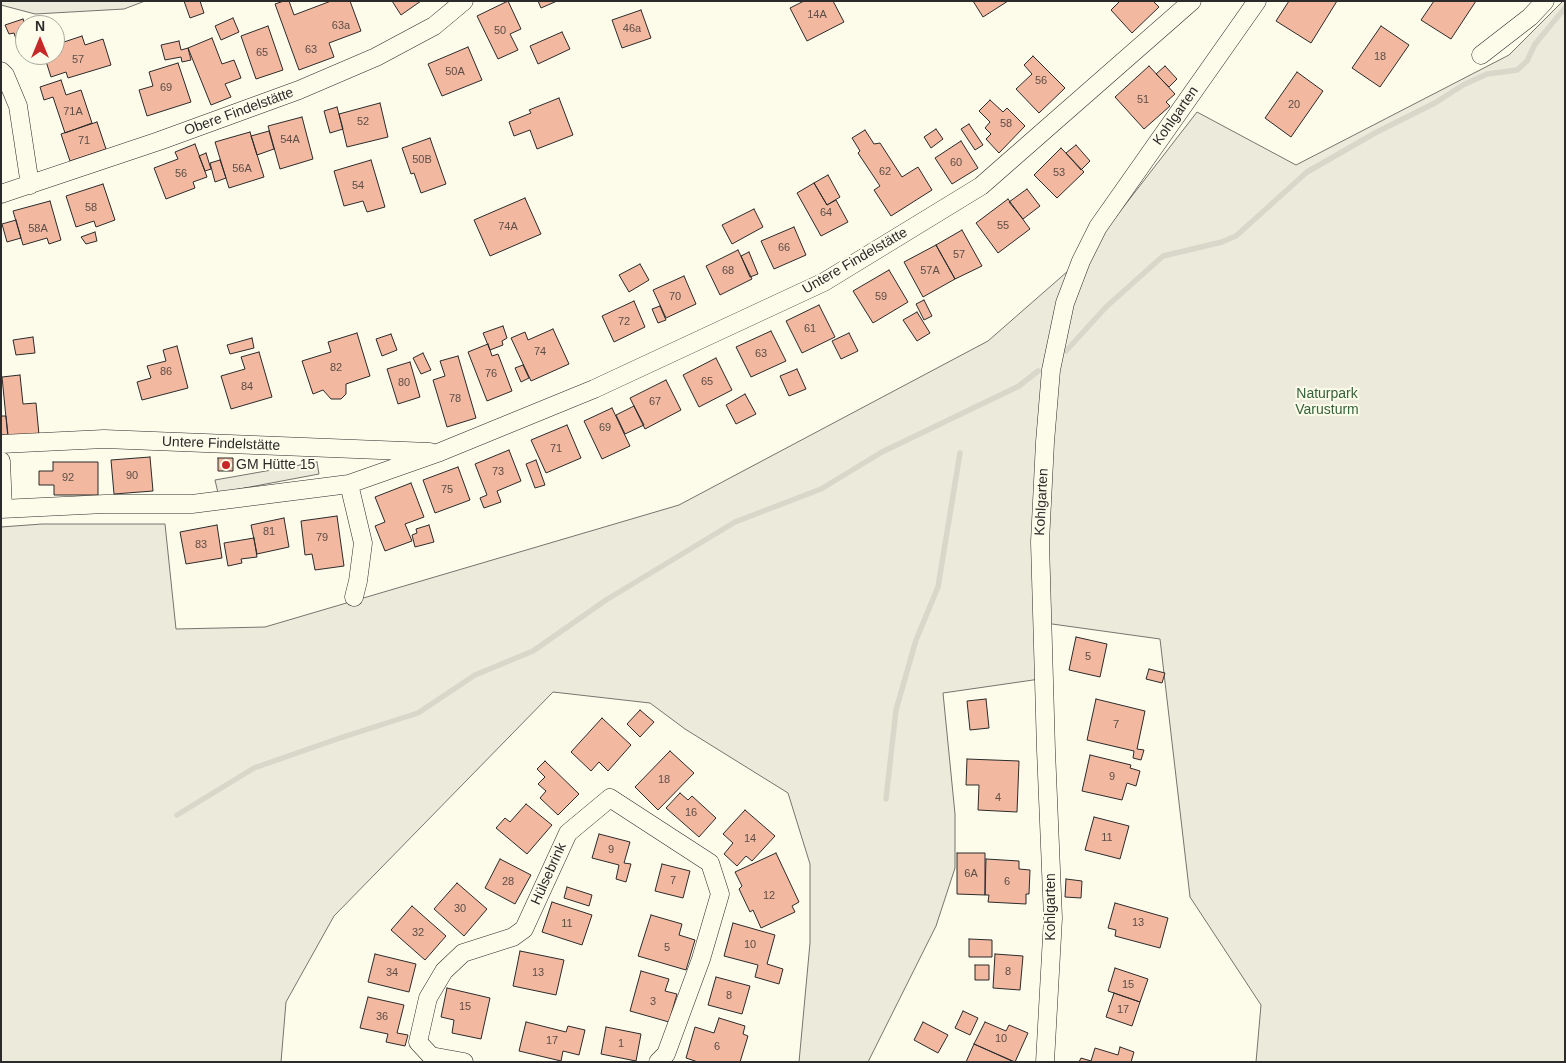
<!DOCTYPE html>
<meta charset="utf-8">
<style>
body{margin:0}
#map{position:relative;width:1566px;height:1063px;overflow:hidden;background:#fdfbea;font-family:Arial,sans-serif}
canvas{display:block}
.frame{position:absolute;inset:0;border:2px solid #2b2b2b;pointer-events:none}
.north{position:absolute;left:15px;top:15px;width:50px;height:50px;box-sizing:border-box;background:#fdfbea;border:1px solid #a9a89e;border-radius:50%;rotate:0deg;font-size:14px;font-weight:700;line-height:20px;text-align:center;color:#2b2b2b}
.north::after{content:'';display:block;margin:auto;width:18px;height:22px;background:#c62828;clip-path:polygon(50% 0,100% 100%,50% 72%,0 100%)}
</style>
<div id="map">
<canvas width="1566" height="1063"></canvas>
<div class="frame"></div>
<div class="north">N</div>
</div>
<script>
const c = document.querySelector('canvas').getContext('2d');
c.lineJoin = 'round';
function fillPath(path, color) { c.fillStyle = color; c.fill(path, 'evenodd'); }
const shape = rows => new Path2D(rows.map(r => 'M' + r).join(''));
function trace(path, color, width, dash) { c.strokeStyle = color; c.lineWidth = width; c.lineCap = dash ? 'butt' : 'round'; c.setLineDash(dash || []); c.stroke(path); }
function drawText(font, color, halo, rows, align = 'center') {
  c.font = font + ' Arial,sans-serif'; c.lineWidth = 4; c.setLineDash([]); c.textBaseline = 'middle'; c.strokeStyle = halo; c.fillStyle = color; for (const [text, x, y, turn = 0] of rows) {
    c.save(); c.translate(x, y); c.rotate((+turn || 0) * Math.PI / 180); c.textAlign = isNaN(turn) ? turn : align; if (halo) c.strokeText(text, 0, 0); c.fillText(text, 0, 0); c.restore();
  }
}
const green = shape([
 [1,1,145,1,124,9,35,14,1,5,1,1],
 [1563,1,1565,1,1565,1062,1256,1062,1261,1005,1190,897,1160,639,1045,623,1040,679,943,693,955,814,955,868,936,926,868,1062,799,1062,810,943,810,864,788,793,685,729,650,703,553,692,334,916,286,1002,281,1062,1,1062,1,527,42,524,165,524,176,629,265,627,679,505,988,341,1076,264,1111,223,1197,112,1296,165,1509,55,1563,1]
]);
const parking = shape([
 [317,462,319,474,218,493,215,480,317,462]
]);
const stream = shape([
 [1066,351,1106,307,1163,256,1222,242,1236,236,1307,172,1375,133,1435,103,1463,85,1487,74,1517,70,1527,61,1535,44,1565,8],
 [886,799,896,710,916,640,938,587,960,453],
 [177,815,254,768,340,738,418,713,475,675,533,651,606,600,735,522,821,489,882,452,1019,386,1038,371]
]);
const building = shape([
 [184,1,200,1,204,13,190,18,184,1],
 [284,1,289,1,294,15,331,1,350,1,361,31,329,43,334,57,299,70,275,4,284,1],
 [392,1,421,1,401,15,392,1],
 [508,1,521,29,510,34,518,50,498,59,477,16,508,1],
 [538,1,557,1,541,8,538,1],
 [804,1,833,1,844,22,807,41,790,8,804,1],
 [973,1,1008,1,983,17,973,1],
 [1120,1,1153,1,1159,7,1132,33,1111,10,1120,1],
 [1289,1,1337,1,1311,43,1276,21,1289,1],
 [1434,1,1476,1,1451,39,1421,20,1434,1],
 [641,10,651,38,622,48,612,20,641,10],
 [233,18,239,32,221,40,215,26,233,18],
 [23,19,25,25,25,55,22,56,14,33,9,34,5,25,23,19],
 [51,19,53,25,35,25,51,19],
 [268,26,283,70,256,79,241,36,268,26],
 [1381,26,1409,45,1380,87,1352,68,1381,26],
 [55,30,60,43,55,45,55,30],
 [562,32,570,49,538,64,530,46,562,32],
 [82,36,85,45,103,39,111,65,68,78,66,72,51,77,44,55,55,55,55,45,82,36],
 [212,38,222,64,234,60,241,78,225,84,231,97,211,105,188,48,212,38],
 [179,41,181,50,188,48,191,60,182,62,181,57,165,60,161,45,179,41],
 [468,47,482,80,442,96,428,64,468,47],
 [1033,56,1065,88,1039,113,1016,89,1032,74,1024,65,1033,56],
 [178,63,191,102,147,116,139,90,153,86,149,72,178,63],
 [1149,66,1175,94,1166,102,1170,106,1144,129,1115,97,1149,66],
 [1165,66,1177,79,1169,87,1156,74,1165,66],
 [1297,72,1323,91,1291,137,1265,118,1297,72],
 [61,80,66,95,81,90,92,123,65,133,53,97,44,100,40,87,61,80],
 [559,98,573,135,537,149,530,130,514,136,509,122,531,113,529,110,559,98],
 [990,100,1003,112,1007,108,1025,126,999,153,986,139,991,134,985,128,990,122,979,111,990,100],
 [380,103,388,137,347,147,339,114,380,103],
 [337,107,343,129,330,133,324,111,337,107],
 [302,117,313,159,280,169,268,126,302,117],
 [97,122,106,149,70,161,61,134,97,122],
 [969,124,983,145,975,150,961,129,969,124],
 [936,129,943,139,931,148,924,137,936,129],
 [865,130,874,144,880,143,902,177,918,167,932,190,891,216,874,190,880,186,858,153,860,151,852,138,865,130],
 [269,131,274,149,257,155,251,136,269,131],
 [250,132,264,177,229,188,215,142,250,132],
 [430,138,446,184,421,193,414,173,411,174,402,148,430,138],
 [961,141,978,168,952,184,935,158,961,141],
 [195,144,207,177,193,182,195,188,166,199,154,168,178,159,175,152,195,144],
 [1076,145,1090,161,1081,170,1066,153,1076,145],
 [1061,148,1084,172,1057,198,1034,175,1061,148],
 [206,153,211,169,205,171,199,156,206,153],
 [220,160,226,178,215,182,210,163,220,160],
 [371,160,385,207,367,212,363,201,344,206,334,171,371,160],
 [828,175,840,197,827,205,814,183,828,175],
 [814,183,827,205,836,200,848,222,821,236,797,193,814,183],
 [103,184,115,220,96,227,94,221,76,227,66,196,103,184],
 [1027,189,1040,206,1023,219,1009,202,1027,189],
 [525,198,541,234,490,256,474,220,525,198],
 [1008,199,1030,229,998,253,976,223,1008,199],
 [50,201,61,240,49,244,47,238,23,245,13,211,50,201],
 [754,209,763,227,732,244,722,225,754,209],
 [16,220,21,238,7,242,2,224,16,220],
 [794,227,806,255,774,269,761,241,794,227],
 [962,230,982,266,955,279,936,245,962,230],
 [95,232,97,241,86,244,81,237,95,232],
 [936,245,955,279,923,297,904,262,936,245],
 [738,250,752,279,720,295,706,266,738,250],
 [749,252,758,274,750,277,741,256,749,252],
 [640,264,649,280,629,292,619,275,640,264],
 [889,270,908,302,873,323,853,291,889,270],
 [684,276,696,304,666,318,653,290,684,276],
 [924,300,932,316,924,320,916,304,924,300],
 [634,301,645,327,614,342,602,316,634,301],
 [819,305,835,337,802,353,786,321,819,305],
 [660,306,666,320,658,323,652,309,660,306],
 [917,312,930,333,917,341,903,320,917,312],
 [503,326,507,338,502,341,503,345,490,350,483,333,503,326],
 [553,329,569,364,531,381,511,338,525,332,528,340,553,329],
 [771,331,786,361,751,377,736,347,771,331],
 [357,333,370,376,346,384,346,394,341,399,331,399,323,390,313,394,302,361,331,352,328,342,357,333],
 [849,333,858,351,841,359,832,341,849,333],
 [391,334,397,350,382,356,376,339,391,334],
 [33,337,35,353,16,355,13,340,33,337],
 [252,338,254,348,230,354,227,345,252,338],
 [488,344,492,356,498,354,512,391,487,401,468,352,488,344],
 [177,346,188,388,142,400,137,382,151,378,147,366,166,361,163,350,177,346],
 [259,352,272,397,231,409,221,376,245,369,241,357,259,352],
 [423,353,431,370,421,374,413,358,423,353],
 [458,356,476,418,447,427,433,380,445,376,440,361,458,356],
 [716,358,732,390,699,407,683,375,716,358],
 [410,362,420,397,398,404,387,369,410,362],
 [523,365,529,378,521,382,515,368,523,365],
 [797,369,806,389,789,396,780,376,797,369],
 [20,375,23,404,36,403,39,435,8,438,2,377,20,375],
 [666,380,681,410,645,429,630,398,666,380],
 [745,394,756,414,736,424,726,405,745,394],
 [634,406,644,425,625,434,616,415,634,406],
 [612,408,630,446,602,459,584,421,612,408],
 [1,416,6,416,8,435,1,435,1,416],
 [567,425,581,458,546,473,531,440,567,425],
 [509,450,521,481,497,491,501,502,484,508,480,498,487,495,475,464,509,450],
 [150,457,153,491,114,494,111,460,150,457],
 [218,458,233,458,233,471,218,471,218,458],
 [536,460,545,485,535,488,526,464,536,460],
 [53,462,98,462,98,495,54,495,54,485,39,485,39,471,53,471,53,462],
 [458,467,470,500,435,513,423,480,458,467],
 [411,483,424,517,405,524,412,541,385,551,375,526,385,522,375,497,411,483],
 [337,516,344,566,315,570,312,554,305,555,301,521,337,516],
 [284,518,289,547,257,554,251,525,284,518],
 [217,525,222,558,186,564,180,532,217,525],
 [429,525,434,542,415,547,412,535,417,533,416,529,429,525],
 [254,538,257,557,241,559,242,563,228,566,224,543,254,538],
 [1076,637,1107,644,1100,677,1069,670,1076,637],
 [1149,669,1165,673,1162,683,1146,679,1149,669],
 [986,699,989,728,970,730,967,701,986,699],
 [1096,699,1145,711,1137,749,1144,750,1141,760,1133,758,1134,751,1087,740,1096,699],
 [640,710,654,722,640,737,627,724,640,710],
 [602,718,631,745,608,771,599,762,591,771,571,752,602,718],
 [670,751,694,773,658,810,635,787,670,751],
 [1090,755,1131,765,1130,768,1140,771,1136,786,1127,783,1122,800,1082,791,1090,755],
 [967,759,1019,761,1017,812,978,810,979,785,966,785,967,759],
 [545,761,579,794,558,815,540,798,546,791,538,784,545,777,537,769,545,761],
 [680,793,688,800,692,796,716,818,699,837,666,808,680,793],
 [526,804,552,825,527,854,496,828,505,818,510,822,526,804],
 [745,810,775,836,752,861,746,856,737,866,724,854,733,843,723,834,745,810],
 [1094,817,1129,826,1120,859,1085,850,1094,817],
 [599,834,630,842,624,863,631,864,626,882,616,879,619,865,592,858,599,834],
 [776,853,799,902,792,906,795,912,761,928,753,910,750,912,739,889,742,886,735,872,776,853],
 [957,853,985,853,985,895,957,894,957,853],
 [500,859,531,875,515,904,485,888,500,859],
 [986,859,1019,861,1019,869,1030,870,1029,894,1026,894,1026,904,988,902,989,895,985,895,986,859],
 [662,864,690,871,683,898,655,891,662,864],
 [1066,879,1082,881,1081,898,1065,897,1066,879],
 [457,883,487,909,464,936,434,909,457,883],
 [567,887,592,895,589,906,564,898,567,887],
 [552,902,592,915,582,945,542,932,552,902],
 [1115,903,1168,918,1160,948,1115,936,1116,930,1108,928,1115,903],
 [412,906,446,936,425,960,391,930,412,906],
 [651,915,682,924,679,935,695,940,686,970,638,956,651,915],
 [733,923,775,935,767,964,783,969,779,984,755,977,758,965,724,956,733,923],
 [969,939,992,940,992,957,969,957,969,939],
 [520,951,564,960,556,995,513,986,520,951],
 [375,954,416,964,409,992,368,982,375,954],
 [995,954,1023,956,1020,990,993,988,995,954],
 [975,965,989,965,989,980,975,980,975,965],
 [1115,968,1148,979,1140,1002,1108,991,1115,968],
 [641,971,669,979,665,991,677,994,669,1022,630,1011,641,971],
 [716,977,750,986,742,1014,708,1005,716,977],
 [447,988,490,998,481,1039,452,1033,454,1020,441,1017,447,988],
 [1114,993,1140,1002,1132,1026,1106,1017,1114,993],
 [368,997,404,1005,397,1033,408,1035,405,1046,386,1042,388,1034,360,1028,368,997],
 [963,1011,978,1018,970,1035,955,1028,963,1011],
 [719,1018,745,1026,743,1034,748,1036,740,1062,698,1062,686,1058,695,1027,714,1033,719,1018],
 [526,1022,566,1032,568,1026,585,1030,579,1055,563,1051,561,1061,519,1051,526,1022],
 [923,1022,948,1035,938,1053,914,1040,923,1022],
 [985,1022,1006,1031,1009,1025,1028,1033,1015,1062,974,1044,985,1022],
 [606,1027,641,1034,636,1061,601,1054,606,1027],
 [974,1044,1014,1062,966,1062,974,1044],
 [1120,1047,1134,1052,1131,1062,1079,1062,1081,1058,1091,1061,1095,1048,1118,1055,1120,1047]
]);
const minor = shape([
 [1481,55,1530,17,1545,1],
 [1,71,5,75,18,106,30,185],
 [1,194,159,141,299,90,376,57,434,26,464,1],
 [1,444,104,439,430,452],
 [1,461,3,509],
 [349,484,363,543,358,581,354,597],
 [1,509,105,504,192,504,349,484,440,452,594,389,824,282,981,186,1192,1],
 [464,1062,431,1056,418,1042,428,998,444,971,463,953,513,937,524,929,568,833,610,798,710,863,720,894,701,959,666,1054,658,1062],
 [1045,1062,1053,918,1046,750,1040,542,1045,442,1051,370,1065,303,1081,261,1098,227,1257,1]
]);
const markers = [
 [226,465,5,"#c62828"]
];
const numberNames = [
 ["14A",817,15],
 ["63a",341,26],
 ["46a",632,29],
 ["50",500,31],
 ["63",311,50],
 ["65",262,53],
 ["18",1380,57],
 ["57",78,60],
 ["50A",455,72],
 ["56",1041,81],
 ["69",166,88],
 ["51",1143,100],
 ["20",1294,105],
 ["71A",73,112],
 ["52",363,122],
 ["58",1006,124],
 ["54A",290,140],
 ["71",84,141],
 ["50B",422,160],
 ["60",956,163],
 ["56A",242,169],
 ["62",885,172],
 ["53",1059,173],
 ["56",181,174],
 ["54",358,186],
 ["58",91,208],
 ["64",826,213],
 ["55",1003,226],
 ["74A",508,227],
 ["58A",38,229],
 ["66",784,248],
 ["57",959,255],
 ["68",728,271],
 ["57A",930,271],
 ["70",675,297],
 ["59",881,297],
 ["72",624,322],
 ["61",810,329],
 ["74",540,352],
 ["63",761,354],
 ["82",336,368],
 ["86",166,372],
 ["76",491,374],
 ["65",707,382],
 ["80",404,383],
 ["84",247,387],
 ["78",455,399],
 ["67",655,402],
 ["69",605,428],
 ["71",556,449],
 ["73",498,472],
 ["90",132,476],
 ["92",68,478],
 ["75",447,490],
 ["81",269,532],
 ["79",322,538],
 ["83",201,545],
 ["5",1088,657],
 ["7",1116,725],
 ["9",1112,777],
 ["18",664,780],
 ["4",998,798],
 ["16",691,813],
 ["11",1107,838],
 ["14",750,839],
 ["9",611,850],
 ["6A",971,874],
 ["7",673,881],
 ["28",508,882],
 ["6",1007,882],
 ["12",769,896],
 ["30",460,909],
 ["13",1138,923],
 ["11",567,924],
 ["32",418,933],
 ["10",750,945],
 ["5",667,948],
 ["8",1008,972],
 ["34",392,973],
 ["13",538,973],
 ["15",1128,985],
 ["8",729,996],
 ["3",653,1002],
 ["15",465,1007],
 ["17",1123,1010],
 ["36",382,1017],
 ["10",1001,1039],
 ["17",552,1041],
 ["1",621,1044],
 ["6",717,1047]
];
const streetNames = [
 ["Obere Findelstätte",239,112,-20],
 ["Kohlgarten",1176,116,-55],
 ["Untere Findelstätte",855,261,-30],
 ["Untere Findelstätte",221,444,2],
 ["Kohlgarten",1042,502,-87],
 ["Hülsebrink",549,874,-66],
 ["Kohlgarten",1051,907,-90]
];
const parkNames = [
 ["Naturpark",1327,394],
 ["Varusturm",1327,410]
];
const poiNames = [
 ["GM Hütte 15",236,465]
];
fillPath(green, '#ecebdb');
trace(green, '#74746e', 1);
fillPath(parking, '#eceadb');
trace(parking, '#74746e', 1);
trace(stream, '#d8d7c9', 5.5);
fillPath(building, '#f2b8a0');
trace(building, '#2b2b2b', 1);
trace(minor, '#2b2b2b', 19);
trace(minor, '#fdfbea', 18);
for (const [x, y, r, color] of markers) { const dot = new Path2D(); dot.arc(x, y, r, 0, 2 * Math.PI); c.fillStyle = color; c.fill(dot); trace(dot, '#fdfbea', 2); }
drawText('11px', '#5d4e48', null, numberNames);
drawText('14px', '#2b2b2b', '#fdfbea', streetNames);
drawText('14px', '#34623c', '#fdfbea', parkNames);
drawText('14px', '#2b2b2b', '#fdfbea', poiNames, 'left');
</script>
